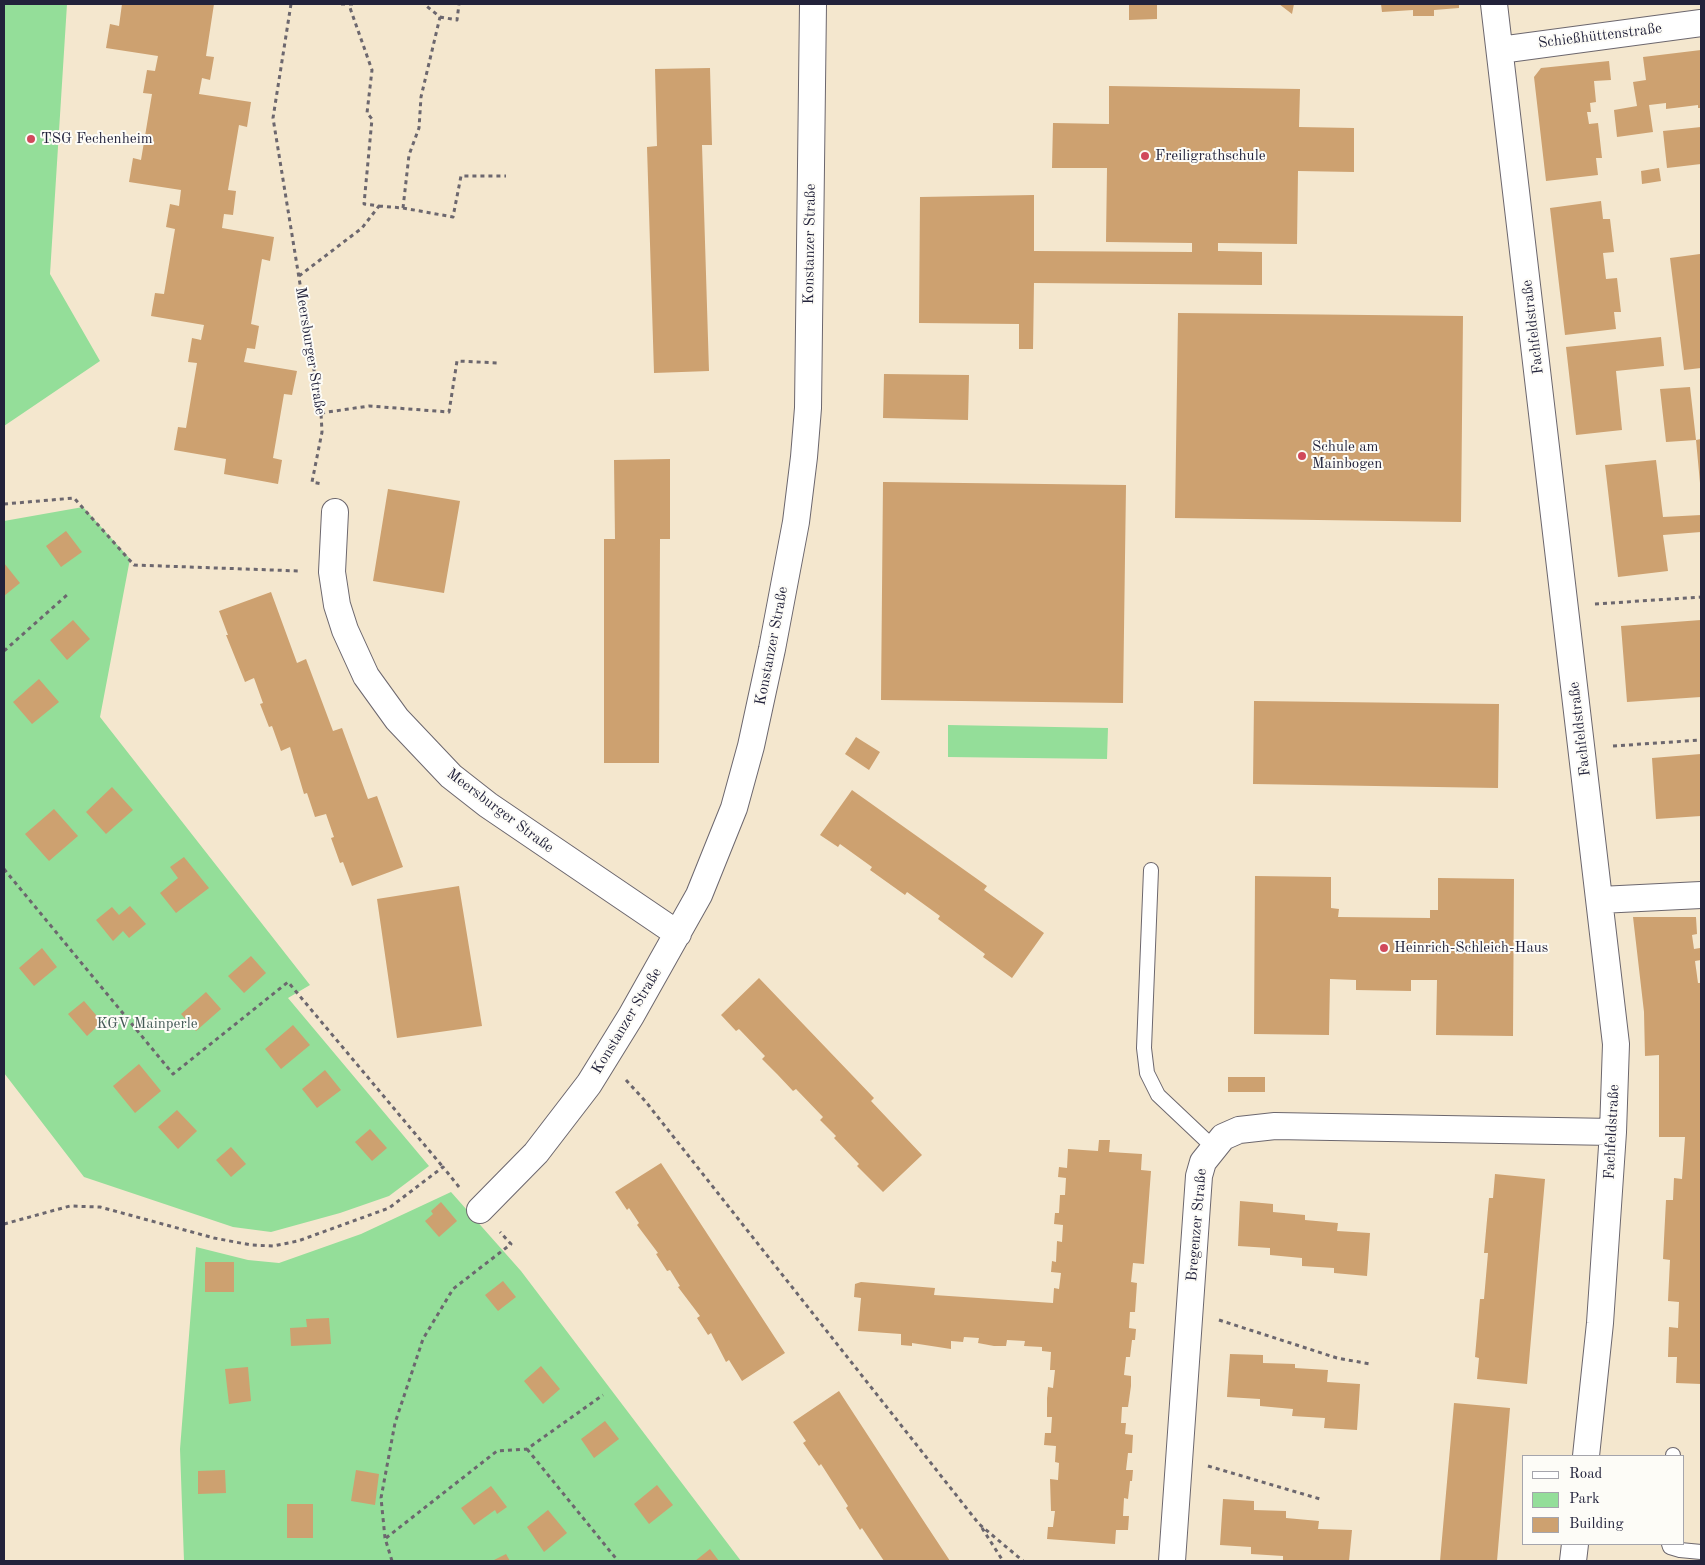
<!DOCTYPE html>
<meta charset="utf-8">
<style>
body{margin:0}
#map{position:relative;width:1705px;height:1565px;overflow:hidden;background:#f4e7ce;font-family:"Old Standard TT",serif}
canvas{display:block}
.frame{position:absolute;inset:0;border:5px solid #22223b;pointer-events:none}
.legend{position:absolute;left:1522px;top:1455px;width:162px;height:90px;box-sizing:border-box;background:#fdfcf7;border:1px solid #a5a5ac;margin:0;padding:6px 9px;list-style:none;font-size:15px;color:#22223b}
.legend li{display:flex;align-items:center;gap:10px;height:25px}
.legend b{width:25px;border:1px solid #a5a5ac}
</style>
<div id="map">
<canvas width="1705" height="1565"></canvas>
<div class="frame"></div>
<ul class="legend">
<li><b style="height:6px;background:#fff"></b>Road</li>
<li><b style="height:14px;background:#94de99"></b>Park</li>
<li><b style="height:14px;background:#cda170"></b>Building</li>
</ul>
</div>
<script>
const c = document.querySelector('canvas').getContext('2d');
c.lineJoin = 'round';
function fillPath(path, color) { c.fillStyle = color; c.fill(path, 'evenodd'); }
const shape = rows => new Path2D(rows.map(r => 'M' + r).join(''));
function trace(path, color, width, dash) { c.strokeStyle = color; c.lineWidth = width; c.lineCap = dash ? 'butt' : 'round'; c.setLineDash(dash || []); c.stroke(path); }
function drawText(font, color, halo, rows, align = 'center') {
  c.font = font + ' "Old Standard TT",serif'; c.lineWidth = 4; c.setLineDash([]); c.textBaseline = 'middle'; c.strokeStyle = halo; c.fillStyle = color; for (const [text, x, y, turn = 0] of rows) {
    c.save(); c.translate(x, y); c.rotate((+turn || 0) * Math.PI / 180); c.textAlign = isNaN(turn) ? turn : align; if (halo) c.strokeText(text, 0, 0); c.fillText(text, 0, 0); c.restore();
  }
}
const green = shape([
 [4,4,67,4,50,274,100,361,4,426],
 [83,507,130,559,100,717,310,985,288,998,429,1166,389,1196,340,1213,271,1232,233,1227,84,1177,4,1073,4,521],
 [948,725,1108,728,1107,759,948,757],
 [451,1192,521,1271,741,1561,184,1561,180,1449,196,1247,248,1260,279,1263,361,1234]
]);
const building = shape([
 [122,4,214,4,206,56,214,57,210,80,202,78,199,94,251,102,247,127,239,125,228,190,236,191,233,215,224,214,222,228,274,237,270,261,262,259,251,324,259,326,255,349,247,348,244,362,297,371,292,395,284,394,273,458,282,460,278,484,224,474,226,459,174,450,178,427,186,428,197,363,188,362,192,338,201,340,204,325,151,316,155,293,164,294,175,229,166,227,170,204,179,206,181,190,129,182,133,158,141,160,152,94,143,93,147,70,155,71,158,56,106,48,110,24,119,26],
 [1129,4,1157,4,1157,19,1129,20],
 [1279,4,1294,4,1292,14],
 [1381,4,1459,4,1459,8,1434,10,1434,16,1413,16,1413,10,1382,12],
 [1701,50,1701,108,1698,108,1698,105,1666,109,1666,103,1649,105,1653,132,1617,137,1614,110,1637,106,1633,82,1646,80,1643,57],
 [1609,61,1611,80,1594,81,1596,102,1590,103,1591,112,1587,112,1589,124,1598,123,1602,158,1596,158,1598,175,1546,181,1534,77,1541,68],
 [710,68,712,145,702,145,709,371,654,373,647,147,657,146,655,69],
 [1109,86,1300,89,1299,127,1354,128,1354,172,1298,171,1297,244,1218,243,1218,251,1262,252,1262,285,1034,283,1033,349,1019,349,1019,324,919,323,920,197,1034,195,1034,251,1192,252,1192,243,1106,242,1107,168,1052,168,1053,123,1109,124],
 [1701,127,1701,164,1667,168,1663,131],
 [1659,168,1661,181,1642,184,1641,171],
 [1601,201,1603,219,1610,219,1614,252,1603,253,1606,279,1617,278,1621,312,1614,312,1616,329,1565,335,1550,208],
 [1700,254,1701,368,1684,370,1670,258],
 [1178,313,1463,316,1461,522,1175,518],
 [1661,337,1664,366,1616,371,1622,430,1576,435,1566,347],
 [884,374,969,375,968,420,883,418],
 [1690,387,1696,440,1666,442,1660,389],
 [1701,439,1701,482,1700,483,1696,440],
 [670,459,670,539,660,539,659,763,604,763,604,539,615,539,614,460],
 [1656,460,1663,517,1701,515,1701,532,1663,535,1668,571,1618,577,1605,465],
 [883,482,1126,485,1123,703,881,700],
 [388,489,460,501,444,593,373,581],
 [66,531,82,552,61,567,46,546],
 [4,563,20,583,4,596],
 [271,592,297,663,306,659,333,731,342,728,368,799,377,796,403,867,352,886,343,862,340,863,331,838,334,837,326,814,315,817,307,793,304,794,290,747,281,751,272,726,269,727,260,704,263,703,254,678,245,682,226,635,228,635,219,611],
 [73,620,90,639,67,660,50,640],
 [1701,620,1701,697,1627,702,1621,626],
 [39,679,59,702,32,724,13,702],
 [1254,701,1499,704,1498,788,1253,784],
 [856,737,880,752,869,770,845,754],
 [1701,754,1701,816,1656,819,1652,758],
 [112,787,133,810,106,834,86,812],
 [852,790,987,886,984,890,1044,933,1012,978,983,957,985,954,938,919,940,916,907,892,905,895,870,870,872,867,840,844,838,847,820,835],
 [54,809,78,836,49,861,25,834],
 [184,857,209,888,176,913,160,893,178,878,170,867],
 [1255,876,1331,877,1331,908,1339,909,1338,917,1430,918,1430,910,1438,910,1438,878,1514,879,1513,1036,1436,1035,1437,980,1411,980,1411,991,1356,990,1356,980,1330,979,1329,1035,1254,1034],
 [459,886,482,1026,397,1038,377,899],
 [130,906,146,924,129,938,123,931,113,941,96,920,112,907,119,915],
 [1633,917,1696,917,1697,934,1692,935,1694,949,1700,948,1701,954,1701,960,1695,961,1698,983,1700,983,1701,1024,1701,1384,1676,1383,1677,1357,1668,1357,1669,1327,1678,1328,1679,1302,1668,1301,1670,1260,1663,1259,1666,1200,1673,1200,1674,1178,1682,1179,1685,1137,1659,1137,1659,1055,1645,1056,1644,1012],
 [42,948,57,967,34,986,19,968],
 [251,956,266,973,244,993,228,976],
 [759,978,874,1098,871,1101,922,1155,883,1192,857,1166,859,1164,834,1138,836,1136,820,1120,823,1117,796,1089,793,1091,777,1074,762,1059,765,1056,739,1029,736,1031,721,1015],
 [206,992,221,1009,196,1031,181,1014],
 [84,1001,102,1022,87,1036,68,1014],
 [293,1025,310,1045,281,1069,265,1049],
 [139,1064,161,1091,135,1113,113,1086],
 [325,1070,341,1090,317,1108,302,1089],
 [1228,1077,1265,1077,1265,1092,1228,1092],
 [177,1110,197,1131,178,1149,158,1127],
 [370,1129,387,1148,372,1161,355,1142],
 [1099,1140,1110,1140,1109,1152,1142,1154,1141,1170,1151,1171,1144,1264,1133,1263,1131,1282,1137,1283,1135,1312,1130,1312,1129,1328,1136,1329,1135,1340,1132,1340,1130,1357,1126,1357,1124,1375,1131,1376,1131,1386,1128,1407,1122,1407,1121,1423,1126,1423,1125,1434,1133,1435,1132,1453,1128,1453,1126,1470,1133,1470,1132,1481,1130,1481,1128,1499,1124,1498,1123,1516,1129,1516,1128,1530,1116,1530,1115,1544,1047,1539,1048,1527,1053,1527,1055,1511,1051,1511,1050,1479,1058,1480,1059,1463,1055,1462,1056,1446,1044,1445,1045,1433,1051,1433,1052,1417,1047,1417,1047,1398,1048,1387,1053,1388,1055,1370,1050,1370,1051,1352,1042,1351,1042,1347,1024,1346,1025,1341,1007,1340,1006,1346,994,1346,978,1343,979,1338,964,1337,963,1342,951,1341,951,1349,912,1343,912,1346,901,1345,901,1334,858,1331,861,1298,854,1297,855,1284,861,1282,935,1288,934,1295,1053,1303,1054,1288,1059,1289,1061,1273,1051,1272,1052,1261,1056,1262,1057,1241,1062,1242,1063,1225,1054,1224,1055,1213,1059,1213,1060,1195,1065,1195,1066,1178,1058,1177,1059,1167,1067,1168,1068,1149,1098,1151],
 [231,1147,246,1164,231,1177,216,1160],
 [661,1163,785,1353,742,1381,729,1360,726,1362,711,1333,708,1335,697,1318,700,1316,678,1287,680,1286,670,1270,667,1271,656,1254,658,1253,637,1225,639,1223,629,1208,627,1210,615,1192],
 [1495,1174,1545,1179,1527,1384,1477,1379,1479,1358,1475,1357,1480,1299,1484,1299,1488,1253,1484,1253,1489,1198,1493,1198],
 [1240,1201,1273,1204,1273,1212,1305,1215,1305,1220,1338,1223,1337,1231,1370,1233,1367,1276,1334,1273,1334,1268,1302,1266,1302,1258,1270,1255,1270,1248,1238,1246],
 [441,1202,457,1221,439,1237,425,1221,433,1214,431,1211],
 [205,1262,234,1262,234,1292,205,1292],
 [503,1281,516,1297,498,1311,485,1295],
 [329,1318,331,1344,291,1346,290,1328,307,1327,306,1319],
 [1230,1354,1263,1355,1263,1363,1295,1364,1295,1368,1328,1370,1327,1382,1360,1384,1357,1430,1324,1428,1325,1418,1292,1416,1293,1409,1260,1406,1260,1399,1227,1397],
 [541,1366,560,1389,543,1404,524,1381],
 [248,1367,251,1401,229,1404,225,1369],
 [839,1391,921,1517,950,1561,884,1561,862,1528,860,1530,846,1508,848,1506,821,1464,819,1466,803,1443,806,1441,793,1422],
 [1454,1403,1510,1408,1497,1561,1440,1561],
 [605,1421,619,1439,594,1458,581,1439],
 [225,1470,226,1493,198,1494,198,1471],
 [356,1470,379,1474,375,1505,351,1501],
 [657,1485,673,1505,649,1524,634,1504],
 [491,1486,507,1507,497,1514,495,1510,474,1525,461,1508],
 [1223,1499,1254,1501,1254,1510,1286,1511,1286,1518,1319,1521,1318,1529,1352,1530,1349,1561,1283,1561,1283,1556,1251,1554,1251,1547,1220,1545],
 [287,1504,313,1504,313,1538,287,1538],
 [548,1510,567,1533,544,1552,527,1527],
 [710,1549,719,1561,695,1561],
 [506,1554,510,1561,492,1561]
]);
const path = shape([
 [291,4,273,118,321,413,322,432,312,482,322,484],
 [341,4,356,4],
 [440,17,457,20,459,4],
 [379,206,403,208,409,155,419,128,421,97,440,17,424,4],
 [403,208,453,217,461,176,506,176],
 [299,276,362,228,379,206,364,204,372,119,367,113,372,70,349,5],
 [321,413,369,406,449,412,457,361,499,363],
 [4,504,74,498,134,565,300,571],
 [1595,604,1701,597],
 [4,651,67,595],
 [1613,746,1701,740],
 [4,869,173,1074,288,982,443,1167],
 [626,1080,646,1102,979,1524,1023,1561],
 [4,1224,70,1206,100,1207,214,1238,251,1245,273,1246,298,1241,389,1208,443,1167,459,1187],
 [1219,1320,1337,1358,1370,1364],
 [527,1449,618,1561],
 [1208,1466,1320,1499],
 [982,1528,1003,1561],
 [386,1538,497,1451,527,1449,603,1395],
 [392,1561,385,1538,381,1498,395,1423,423,1339,453,1289,511,1244,500,1232]
]);
const lane = shape([
 [1151,870,1144,1048,1147,1073,1158,1095,1213,1147],
 [1673,1456,1673,1455],
 [1669,1544,1670,1547,1680,1550,1701,1552]
]);
const street = shape([
 [1494,4,1616,1044,1613,1132,1600,1323,1586,1456],
 [1500,50,1701,23],
 [335,512,332,572,337,605,345,630,366,676,397,719,451,776,488,805,678,934],
 [1600,900,1701,895],
 [480,1210,536,1153,589,1084,631,1016,699,895,734,808,751,746,772,649,796,522,804,457,808,408,813,4],
 [1172,1561,1199,1176,1203,1162,1223,1137,1239,1130,1275,1126,1613,1132],
 [1573,1561,1575,1544]
]);
const markers = [
 [31,139,5,"#d1495b"],
 [1145,156,5,"#d1495b"],
 [1302,456,5,"#d1495b"],
 [1384,948,5,"#d1495b"]
];
const streetNames = [
 ["Schießhüttenstraße",1600,36,-7],
 ["Konstanzer Straße",810,244,-89],
 ["Fachfeldstraße",1533,327,-97],
 ["Meersburger Straße",310,351,81],
 ["Konstanzer Straße",772,646,-79],
 ["Fachfeldstraße",1580,729,-97],
 ["Meersburger Straße",500,811,37],
 ["Konstanzer Straße",627,1021,-59],
 ["Fachfeldstraße",1612,1132,-87],
 ["Bregenzer Straße",1197,1225,-85]
];
const poiNames = [
 ["TSG Fechenheim",41,139],
 ["Freiligrathschule",1155,156],
 ["Schule am",1312,447],
 ["Mainbogen",1312,464],
 ["Heinrich-Schleich-Haus",1394,948]
];
const parkNames = [
 ["KGV Mainperle",147,1024]
];
fillPath(green, '#94de99');
fillPath(building, '#cda170');
trace(lane, '#6c676e', 16);
trace(street, '#6c676e', 28);
trace(path, '#6c676e', 3, [4, 4]);
trace(lane, '#fff', 14);
trace(street, '#fff', 26);
for (const [x, y, r, color] of markers) { const dot = new Path2D(); dot.arc(x, y, r, 0, 2 * Math.PI); c.fillStyle = color; c.fill(dot); trace(dot, '#fdfcf7', 2); }
drawText('15px', '#22223b', '#fdfcf7', streetNames);
drawText('15px', '#22223b', '#fdfcf7', poiNames, 'left');
drawText('15px', '#445a57', '#fdfcf7', parkNames);
</script>
